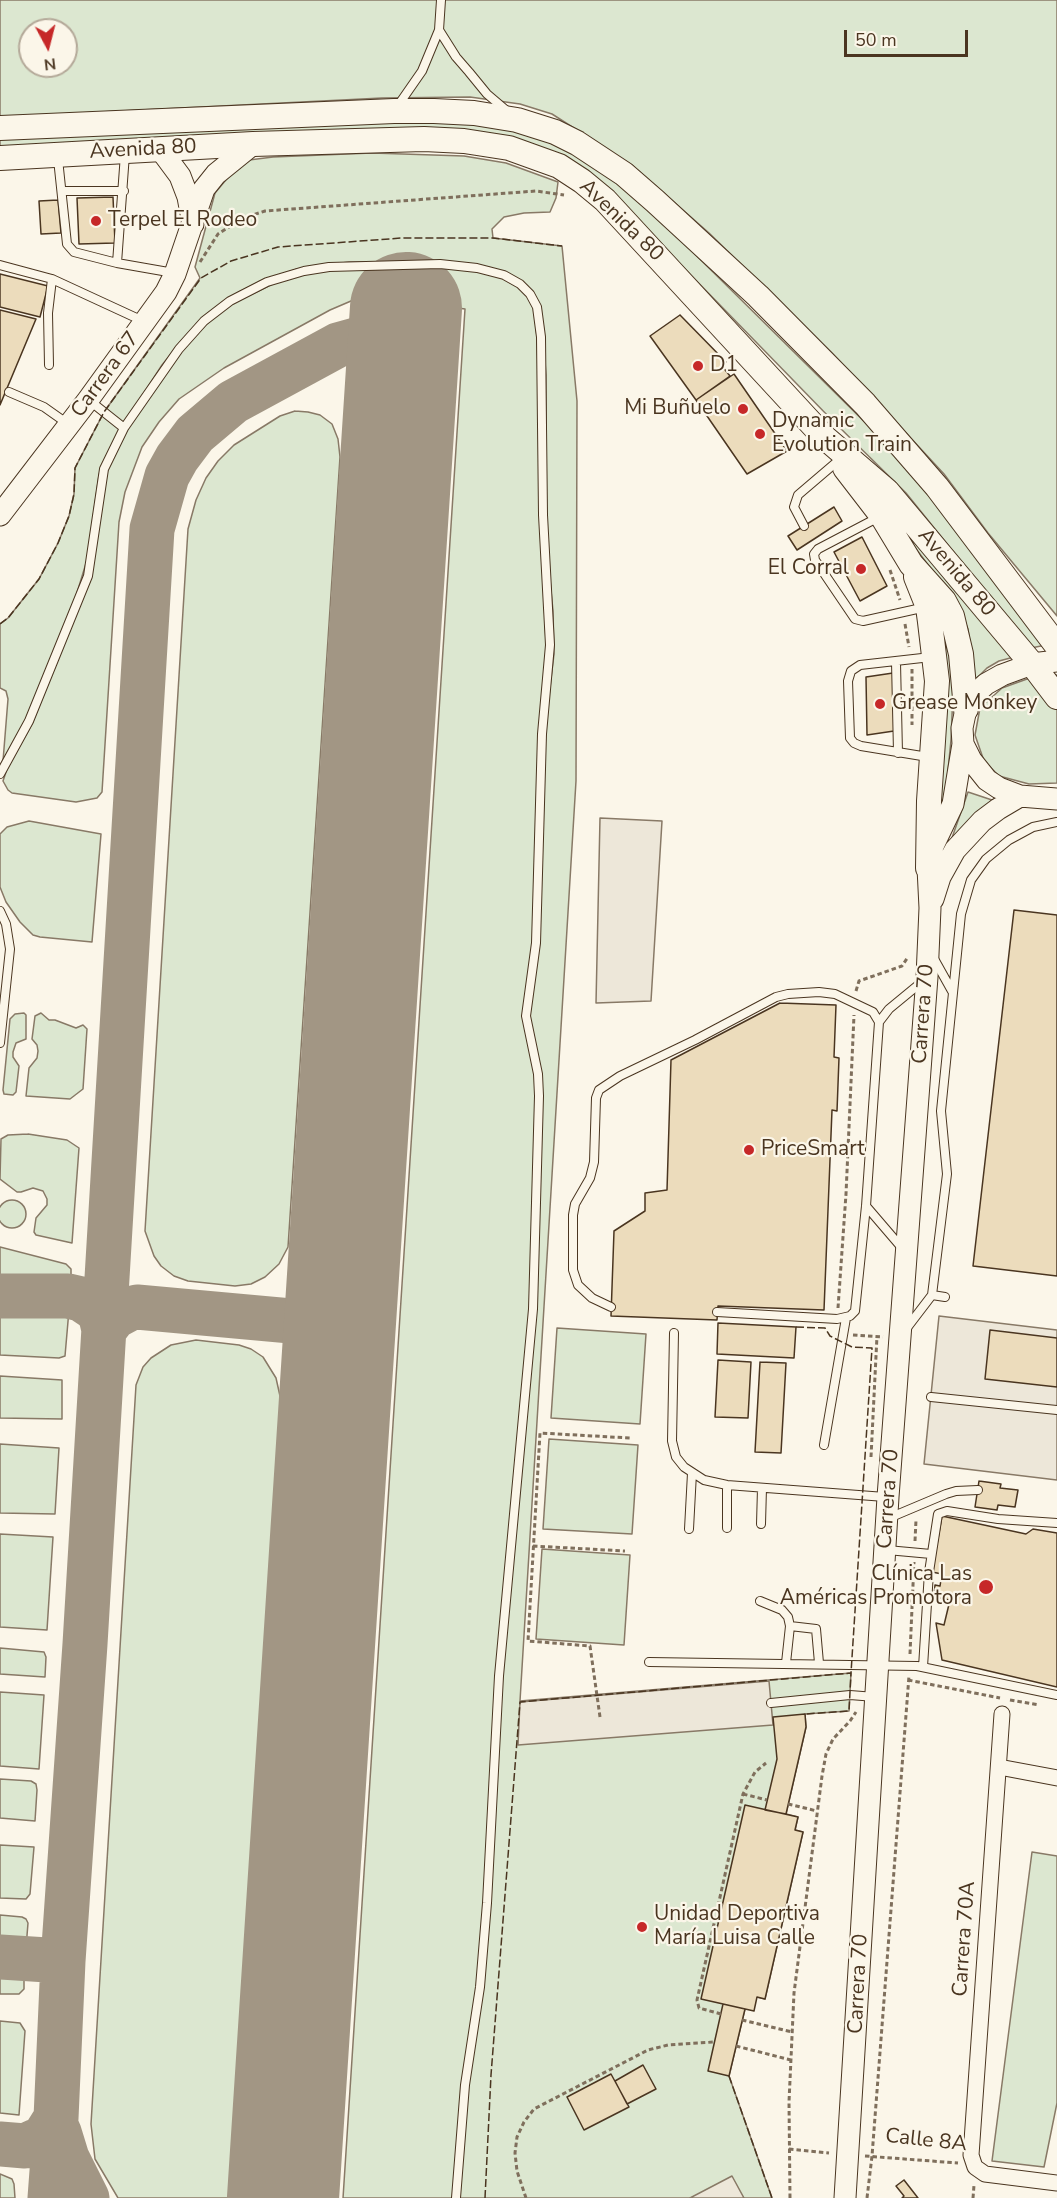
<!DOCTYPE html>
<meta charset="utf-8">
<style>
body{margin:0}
#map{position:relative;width:1057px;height:2198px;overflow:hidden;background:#fbf6e9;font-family:"Nunito Sans",sans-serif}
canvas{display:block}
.north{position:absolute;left:18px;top:18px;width:60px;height:60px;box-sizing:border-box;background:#fbf6e9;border:2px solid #b4a999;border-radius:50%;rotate:173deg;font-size:16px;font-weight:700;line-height:24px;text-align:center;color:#4a3520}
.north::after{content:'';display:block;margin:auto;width:21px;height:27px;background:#c62828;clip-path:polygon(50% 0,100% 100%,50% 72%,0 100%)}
.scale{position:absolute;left:844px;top:30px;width:124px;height:27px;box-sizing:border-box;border:3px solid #4a3520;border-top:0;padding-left:8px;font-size:18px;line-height:21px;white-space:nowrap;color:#4a3520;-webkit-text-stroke:4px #fbf6e9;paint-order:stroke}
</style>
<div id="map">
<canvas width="1057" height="2198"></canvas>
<div class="north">N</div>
<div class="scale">50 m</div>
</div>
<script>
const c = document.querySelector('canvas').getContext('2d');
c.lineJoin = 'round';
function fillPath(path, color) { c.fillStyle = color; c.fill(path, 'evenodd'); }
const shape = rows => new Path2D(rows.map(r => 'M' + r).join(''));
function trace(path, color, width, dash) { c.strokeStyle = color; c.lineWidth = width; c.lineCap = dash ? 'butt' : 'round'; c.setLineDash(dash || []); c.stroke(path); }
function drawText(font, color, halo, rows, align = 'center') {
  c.font = font + ' "Nunito Sans",sans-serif'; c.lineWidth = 4.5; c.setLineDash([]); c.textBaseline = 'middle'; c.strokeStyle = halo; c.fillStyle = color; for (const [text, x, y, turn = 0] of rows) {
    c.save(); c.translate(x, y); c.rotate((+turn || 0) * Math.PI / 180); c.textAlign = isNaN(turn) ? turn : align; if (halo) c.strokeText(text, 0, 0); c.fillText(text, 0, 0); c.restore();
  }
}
const green = shape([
 [0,0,1057,0,1057,616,988,533,944,474,832,353,709,233,633,166,552,114,520,104,470,97,382,98,0,117,0,0],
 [30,30,66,30,66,66,30,66,30,30],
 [344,119,478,122,556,140,618,178,894,451,1046,645,1031,648,906,493,831,419,608,190,515,141,0,151,0,136,344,119],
 [372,153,464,156,506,163,558,182,556,198,550,212,524,213,504,217,492,229,493,238,562,246,577,401,576,781,520,1701,851,1673,849,1711,805,1714,806,1727,786,1814,798,1817,795,1830,803,1832,765,1999,757,1997,745,2009,729,2076,772,2198,343,2198,465,309,436,305,431,299,399,295,358,298,330,310,224,368,179,399,159,422,142,447,125,492,119,522,102,792,97,798,76,802,12,793,8,790,3,781,7,769,32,724,81,601,103,479,123,434,187,343,223,308,277,282,301,275,327,270,437,267,477,270,498,276,518,287,527,296,534,308,537,337,540,425,539,486,546,642,546,721,554,654,553,611,546,539,546,375,542,321,536,298,497,270,488,267,443,262,349,262,297,269,261,281,239,292,222,303,183,339,162,365,117,435,102,466,99,475,87,560,76,596,25,723,3,761,8,699,6,691,0,688,0,624,8,618,39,579,58,543,69,516,74,494,75,468,104,412,200,278,195,267,215,193,230,175,249,160,273,157,372,153],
 [295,411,308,412,320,415,332,424,338,439,340,457,288,1247,279,1264,265,1277,251,1284,235,1286,188,1281,174,1276,161,1266,154,1256,145,1231,188,529,196,500,206,478,218,461,234,445,280,416,295,411],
 [875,488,1014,657,999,661,987,668,972,683,971,650,968,629,958,605,902,530,875,488],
 [937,603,954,669,951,740,945,801,937,820,937,603],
 [1057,675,1057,783,1029,784,999,776,984,761,975,735,980,708,1002,688,1027,679,1057,675],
 [968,792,992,800,980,811,946,855,968,792],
 [29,821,101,834,92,942,40,937,33,935,20,922,6,902,0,887,0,834,7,827,29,821],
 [24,1013,26,1015,26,1039,16,1043,13,1052,13,1057,19,1066,16,1092,13,1095,4,1094,3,1090,10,1019,15,1014,24,1013],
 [41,1013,49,1020,55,1020,76,1028,83,1025,87,1029,83,1089,70,1099,26,1096,29,1068,37,1058,38,1051,37,1045,32,1039,35,1016,41,1013],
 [28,1134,67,1140,79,1148,72,1243,36,1235,34,1232,36,1218,47,1205,47,1199,43,1191,33,1188,21,1192,17,1192,0,1179,1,1139,8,1135,28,1134],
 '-2 1214a14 14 0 1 1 28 0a14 14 0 1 1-28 0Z',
 [0,1247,66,1264,71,1269,71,1279,60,1285,0,1286,0,1247],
 [60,1304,66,1305,69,1310,65,1356,59,1358,0,1355,0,1306,60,1304],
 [557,1328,646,1334,640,1424,551,1418,557,1328],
 [196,1340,239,1345,251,1349,263,1357,276,1378,284,1414,232,2198,118,2198,95,2159,91,2124,136,1385,143,1367,151,1358,171,1345,196,1340],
 [0,1376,62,1380,62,1419,0,1418,0,1376],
 [549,1439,638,1445,632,1534,543,1529,549,1439],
 [0,1444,59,1448,55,1514,0,1513,0,1444],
 [0,1534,53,1537,47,1630,0,1627,0,1534],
 [542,1549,630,1555,624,1645,536,1639,542,1549],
 [0,1648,44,1652,46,1657,45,1677,0,1674,0,1648],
 [0,1692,44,1695,39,1769,0,1766,0,1692],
 [0,1779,31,1781,36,1784,37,1790,35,1821,0,1818,0,1779],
 [0,1845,34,1847,30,1894,26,1899,0,1898,0,1845],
 [1032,1852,1057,1856,1057,2103,1044,2167,992,2161,1032,1852],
 [0,1915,22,1917,26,1919,28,1923,26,1948,21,1950,0,1949,0,1915],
 [0,1965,19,1967,24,1971,24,1989,19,1994,0,1994,0,1965],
 [0,2021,20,2023,25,2031,19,2115,0,2113,0,2021],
 [0,2174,12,2179,14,2184,15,2198,0,2198,0,2174]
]);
const parking = shape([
 [600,818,662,821,651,1001,596,1003,600,818],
 [939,1316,1057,1330,1057,1480,924,1464,939,1316],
 [769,1681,773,1725,518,1745,520,1702,769,1681],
 [732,2176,744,2198,690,2198,732,2176]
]);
const taxiway = shape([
 [0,1296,68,1296,81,1299,96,1309,101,1317,104,1330],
 [302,1322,326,1315,339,1303,342,1290],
 [104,1330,114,1317,129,1309,137,1307,302,1322,317,1325,326,1330,337,1344,338,1353],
 [0,1957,63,1961],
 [59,2132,67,2158,87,2198],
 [0,2144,25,2146,36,2141,44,2137,56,2118],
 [50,2198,56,2118,63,1961,85,1644,152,529,167,476,177,458,195,434,233,402,338,345,356,340,371,340,386,347,396,357,402,374]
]);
const runway = shape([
 [283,2198,406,308]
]);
const building = shape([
 [113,197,115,243,79,244,77,198,113,197],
 [58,200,61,233,41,234,39,201,58,200],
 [0,274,48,286,40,317,0,307,0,274],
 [0,310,36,319,0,405,0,310],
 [680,315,726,362,722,366,730,376,696,400,650,336,680,315],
 [734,374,787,451,747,474,696,400,734,374],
 [834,507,842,521,797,550,788,536,834,507],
 [862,537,887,586,860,601,834,552,862,537],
 [893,673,894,731,867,735,866,677,893,673],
 [1014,910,1057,915,1057,1276,973,1266,1014,910],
 [780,1003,836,1005,834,1057,839,1058,837,1111,832,1110,824,1310,718,1306,717,1320,611,1316,614,1231,645,1211,645,1193,667,1190,671,1060,780,1003],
 [718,1323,796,1327,794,1358,717,1354,718,1323],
 [990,1330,1057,1338,1057,1387,985,1379,990,1330],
 [718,1360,751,1362,748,1418,715,1417,718,1360],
 [760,1362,786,1363,781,1453,755,1452,760,1362],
 [979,1481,1001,1484,1000,1488,1018,1490,1015,1507,998,1505,997,1510,975,1507,979,1481],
 [942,1516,1026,1534,1033,1529,1057,1533,1057,1687,942,1660,936,1623,944,1625,950,1600,934,1597,935,1585,940,1586,942,1574,932,1572,942,1516],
 [805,1714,806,1727,786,1814,765,1810,777,1759,773,1717,805,1714],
 [745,1805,798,1817,795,1830,803,1832,765,1999,757,1997,754,2011,701,1999,745,1805],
 [723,2004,745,2009,729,2076,708,2071,723,2004],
 [643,2065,656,2089,627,2104,615,2081,643,2065],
 [611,2074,629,2107,584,2130,567,2097,611,2074],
 [904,2180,918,2198,902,2198,904,2196,896,2186,904,2180]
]);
const path = shape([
 [200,262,218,234,243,218,265,211,536,191,564,195],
 [890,570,900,600],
 [905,624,909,647],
 [912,669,912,725],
 [856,991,859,981,902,966,908,957],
 [838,1308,846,1194,854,1015],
 [853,1335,883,1337],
 [871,1457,877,1336],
 [915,1541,916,1520],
 [533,1546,625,1551],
 [899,1600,912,1601],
 [910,1654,914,1562],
 [908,1680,1000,1698],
 [1010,1700,1039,1705],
 [600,1717,590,1646,528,1641,540,1433,630,1438],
 [743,1794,767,1800],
 [788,1804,817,1811],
 [721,2014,699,2008,697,2000,743,1794,755,1772,766,1763],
 [742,2020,792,2032],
 [736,2046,791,2060],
 [789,2149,829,2153],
 [865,2156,958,2163],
 [526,2198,517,2171,515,2153,517,2137,524,2122,534,2109,648,2050,668,2045,714,2042],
 [790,2198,789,2102,794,1993,822,1776,826,1754,833,1739,850,1721,856,1712],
 [867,2198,872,2156,909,1676],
 [973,2198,974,2185]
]);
const lane = shape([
 [439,30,456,57,469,72,487,94,507,111],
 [397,107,422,71,439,30,441,0],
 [58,159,67,244,74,252,117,263,174,273],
 [62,191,124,191],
 [117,263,125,154],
 [0,265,52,279,143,321],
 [49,365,48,313,52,279],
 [9,392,44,407,68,424],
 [90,401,124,428],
 [879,517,818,549,814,554,815,560,855,619,863,621,926,607],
 [804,526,794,507,798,495,839,460],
 [896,662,898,753],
 [928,757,861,746,854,743,850,738,848,681,851,671,860,665,931,657],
 [0,774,29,721,88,576,104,469,124,428,179,349,204,321,230,301,267,282,304,271,329,267,440,264,477,268,504,275,520,284,530,294,537,307,541,337,543,515,550,645,542,734,536,943,526,1016,538,1074,539,1096,533,1309,499,1676,487,1903,480,1987,465,2085,456,2198],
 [0,911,6,924,10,949,0,1043],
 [933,957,952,991],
 [866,1206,902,1248],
 [932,1295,945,1297],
 [611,1307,592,1298,578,1285,573,1270,573,1215,575,1204,590,1178,594,1162,596,1098,599,1090,620,1076,695,1040,776,997,788,994,819,992,835,994,873,1012,879,1022],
 [717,1312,837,1319,850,1316,855,1311,866,1206,879,1022,889,1009,923,981],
 [906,1329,932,1295,947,1174,941,1111,961,914,971,880,986,859,1009,840,1033,827,1057,822],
 [674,1333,672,1441,676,1457,684,1467,704,1480,727,1485,885,1497],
 [931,1397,1057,1410],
 [824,1445,846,1318],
 [889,1518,946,1494,956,1491,978,1490],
 [761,1524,762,1488],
 [727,1528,727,1485],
 [689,1529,692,1473],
 [887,1550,931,1554],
 [760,1601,782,1610,788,1617,790,1626,786,1663],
 [790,1626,816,1629,819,1663],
 [649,1662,917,1666,1057,1695],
 [923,1667,929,1572,938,1514,947,1511,998,1519,1057,1523],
 [771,1703,850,1695,875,1697]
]);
const street = shape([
 [1002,1714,971,2155,975,2167,985,2174,1057,2183],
 [999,1767,1057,1778]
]);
const secondary = shape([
 [160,149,180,176,188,197,193,224],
 [0,515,88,400,166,292,175,274,204,189,216,174,253,144],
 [1057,661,1032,664,1002,675,986,684,974,695,966,709,962,728,963,744,971,760,987,780,999,788,1020,796,1057,799],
 [933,899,940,877,955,850,982,821,998,809,1020,796],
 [845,2198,888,1497,927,977,930,908,928,868,933,846,953,804,963,744]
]);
const primary = shape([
 [0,128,394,111,434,111,474,113,517,120,555,132,577,143,624,174,655,201,758,296,865,404,937,487,1057,646],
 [0,158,253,144,424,139,464,141,509,148,559,166,582,181,605,200,823,436,887,491,1032,664,1057,697],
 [845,468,882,516,911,564,944,601,952,616,961,654,966,709],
 [916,577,928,607,930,622,937,681,929,801,928,868]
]);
const fence = shape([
 [0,624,8,618,39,579,58,543,69,516,74,494,75,468,104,412,201,278,231,261,278,247,402,238,493,238,562,246],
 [796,1327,825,1328,830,1336,852,1347,872,1348,851,1673],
 [729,2076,772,2198],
 [485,2198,491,2075,520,1702,851,1673,849,1711,805,1714]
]);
const markers = [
 [96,221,6,"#c62828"],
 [698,366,6,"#c62828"],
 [743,409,6,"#c62828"],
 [760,434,6,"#c62828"],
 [861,569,6,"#c62828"],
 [880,704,6,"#c62828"],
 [749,1150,6,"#c62828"],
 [986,1587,8,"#c62828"],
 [642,1927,6,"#c62828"]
];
const streetNames = [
 ["Avenida 80",143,150,-3],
 ["Avenida 80",621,221,44],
 ["Carrera 67",106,375,-54],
 ["Avenida 80",956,573,50],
 ["Carrera 70",924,1014,-86],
 ["Carrera 70",889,1499,-86],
 ["Carrera 70A",965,1939,-86],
 ["Carrera 70",859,1984,-87],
 ["Calle 8A",926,2141,6]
];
const poiNames = [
 ["Terpel El Rodeo",108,221],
 ["D1",710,366],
 ["Mi Buñuelo",731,409,"right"],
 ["Dynamic",772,422],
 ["Evolution Train",772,446],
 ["El Corral",849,569,"right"],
 ["Grease Monkey",892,704],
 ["PriceSmart",761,1150],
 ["Clínica Las",972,1575,"right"],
 ["Américas Promotora",972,1599,"right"],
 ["Unidad Deportiva",654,1915],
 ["María Luisa Calle",654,1939]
];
fillPath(green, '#dce7d0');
trace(green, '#887966', 1.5);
fillPath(parking, '#ede7d9');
trace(parking, '#887966', 1.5);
trace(taxiway, '#a29684', 45);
trace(runway, '#a29684', 112);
fillPath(building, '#ecdcbc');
trace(building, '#4a3520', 1.5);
trace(lane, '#4a3520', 10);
trace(street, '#4a3520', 17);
trace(secondary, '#4a3520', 23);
trace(primary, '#4a3520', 26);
trace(path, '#7f6f5c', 3, [4.5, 3]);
trace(lane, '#fbf6e9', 8);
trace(street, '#fbf6e9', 15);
trace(secondary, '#fbf6e9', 21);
trace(primary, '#fbf6e9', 24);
trace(fence, '#4a3520', 1.5, [8, 3]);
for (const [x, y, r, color] of markers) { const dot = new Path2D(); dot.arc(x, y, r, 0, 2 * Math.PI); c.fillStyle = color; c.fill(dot); trace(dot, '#fbf6e9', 2); }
drawText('21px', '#4a3520', '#fbf6e9', streetNames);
drawText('21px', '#4a3520', '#fbf6e9', poiNames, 'left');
</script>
